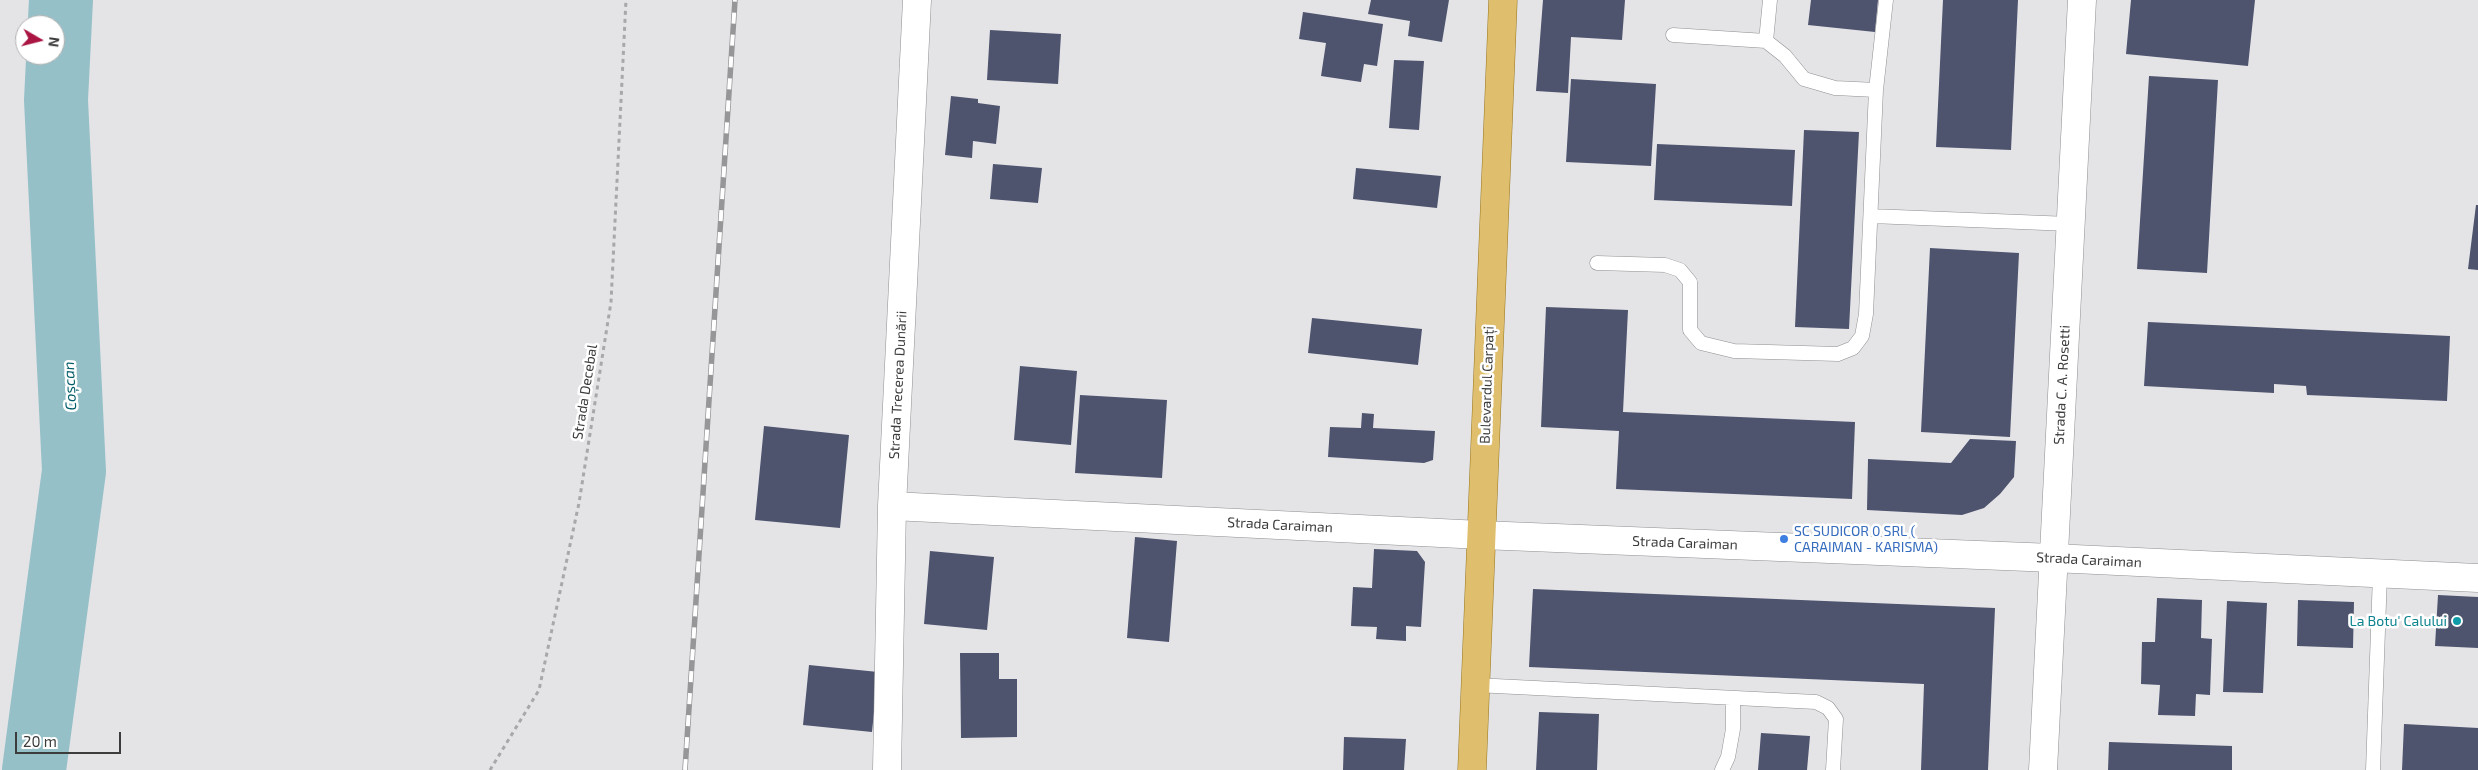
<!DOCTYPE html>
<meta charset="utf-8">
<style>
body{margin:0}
#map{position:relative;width:2478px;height:770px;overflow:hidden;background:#e4e4e7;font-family:"Exo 2",sans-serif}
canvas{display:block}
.north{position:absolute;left:15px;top:15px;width:50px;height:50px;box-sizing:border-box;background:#fff;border:1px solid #b1b1b1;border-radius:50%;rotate:98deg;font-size:14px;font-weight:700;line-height:20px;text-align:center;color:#3c3c3d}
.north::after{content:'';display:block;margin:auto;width:18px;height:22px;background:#aa1543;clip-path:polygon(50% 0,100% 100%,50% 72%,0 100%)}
.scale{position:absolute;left:15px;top:732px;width:106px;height:22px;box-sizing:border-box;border:2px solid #3c3c3d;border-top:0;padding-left:6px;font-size:15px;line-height:18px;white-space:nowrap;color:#3c3c3d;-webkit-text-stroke:4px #fff;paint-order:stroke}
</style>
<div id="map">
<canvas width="2478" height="770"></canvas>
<div class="north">N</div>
<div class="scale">20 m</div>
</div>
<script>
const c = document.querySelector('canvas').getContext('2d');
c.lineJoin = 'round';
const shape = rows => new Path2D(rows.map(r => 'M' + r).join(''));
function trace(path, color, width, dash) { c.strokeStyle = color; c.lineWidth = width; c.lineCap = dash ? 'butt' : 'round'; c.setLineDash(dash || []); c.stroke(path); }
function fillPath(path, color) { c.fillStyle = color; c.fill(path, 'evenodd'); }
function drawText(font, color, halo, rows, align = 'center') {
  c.font = font + ' "Exo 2",sans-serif'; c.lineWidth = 5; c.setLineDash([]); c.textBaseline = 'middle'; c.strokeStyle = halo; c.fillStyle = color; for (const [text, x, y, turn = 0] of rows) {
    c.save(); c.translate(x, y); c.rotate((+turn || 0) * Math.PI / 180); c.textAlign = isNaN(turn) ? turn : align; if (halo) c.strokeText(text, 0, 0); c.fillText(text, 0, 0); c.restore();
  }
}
const river = shape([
 [34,770,74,471,56,100,61,0]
]);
const building = shape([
 [1371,0,1449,0,1442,42,1408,36,1410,21,1368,14],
 [1543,0,1625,0,1622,40,1571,37,1568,93,1536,91],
 [1811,0,1878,0,1875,32,1808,25],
 [1943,0,2018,0,2011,150,1936,147],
 [2131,0,2255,0,2248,66,2126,54],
 [1303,12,1383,24,1377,66,1364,64,1361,82,1321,76,1326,43,1299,39],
 [990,30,1061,34,1058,84,987,80],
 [1394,60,1424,61,1419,130,1389,128],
 [2149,76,2218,80,2207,273,2137,269],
 [1571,79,1656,84,1651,166,1566,162],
 [951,96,978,99,978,103,1000,106,996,144,973,141,972,158,945,155],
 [1804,130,1859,132,1849,329,1795,327],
 [1657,144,1795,150,1792,206,1654,200],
 [993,164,1042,168,1038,203,990,199],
 [1356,168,1441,176,1437,208,1353,199],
 [2476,205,2478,205,2478,270,2468,269],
 [1930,248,2019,253,2010,437,1921,432],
 [1546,307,1628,310,1623,412,1855,422,1852,499,1616,489,1619,431,1541,427],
 [1312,318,1422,329,1418,365,1308,353],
 [2148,322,2450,336,2447,401,2307,395,2306,386,2274,384,2274,393,2144,386],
 [1020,366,1077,371,1071,445,1014,440],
 [1080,395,1167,400,1162,478,1075,473],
 [1362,413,1374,414,1373,428,1435,431,1433,460,1424,463,1328,457,1330,427,1361,428],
 [764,426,849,435,840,528,755,520],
 [1970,439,2016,441,2014,477,2000,494,1984,508,1962,515,1867,510,1868,459,1951,463],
 [1135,537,1177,541,1169,642,1127,638],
 [1374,549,1417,551,1425,562,1421,627,1406,626,1406,641,1376,639,1377,627,1351,626,1353,587,1372,588],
 [930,551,994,557,987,630,924,624],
 [1533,589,1995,608,1988,770,1921,770,1924,684,1529,667],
 [2438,595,2478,597,2478,648,2435,646],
 [2157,598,2202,600,2201,638,2212,639,2210,695,2196,694,2195,716,2158,715,2160,685,2141,684,2142,642,2155,642],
 [2298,600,2354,602,2353,648,2297,646],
 [2227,601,2267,603,2263,693,2223,692],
 [960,653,999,653,999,679,1017,679,1017,737,961,738],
 [809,665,878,672,872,732,803,725],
 [1539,712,1599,714,1597,770,1536,770],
 [2404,724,2478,728,2478,770,2402,770],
 [1761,733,1810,736,1807,770,1758,770],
 [1344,737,1406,739,1404,770,1343,770],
 [2109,742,2232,746,2232,770,2108,770]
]);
const path = shape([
 [490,770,539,690,579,503,611,302,626,0]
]);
const lane = shape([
 [1673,35,1766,41,1785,56,1804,79,1835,88,1876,90],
 [1766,41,1770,0],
 [1871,216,2070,224],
 [1597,263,1665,265,1680,270,1690,282,1690,330,1701,343,1734,351,1838,354,1853,348,1862,336,1866,314,1876,90,1886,0],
 [1475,685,1816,702,1828,708,1836,719,1833,770],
 [1722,770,1728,757,1733,729,1733,700],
 [2373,770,2380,574]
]);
const street = shape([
 [892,506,1481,535,2053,558,2478,578],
 [887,770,892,506,917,0],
 [2043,770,2082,0]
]);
const primary = shape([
 [1472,770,1503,0]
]);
const rail = shape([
 [685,770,735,0]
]);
const markers = [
 [1784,539,5,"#3f7fe0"],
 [2457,621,5,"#0f9aa8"]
];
const streetNames = [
 ["Strada Trecerea Dunării",898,385,-87],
 ["Bulevardul Carpați",1487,385,-88],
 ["Strada C. A. Rosetti",2062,385,-87],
 ["Strada Decebal",585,392,-81],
 ["Strada Caraiman",1280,525,3],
 ["Strada Caraiman",1685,543,2],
 ["Strada Caraiman",2089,560,3]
];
const shopNames = [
 ["SC SUDICOR 0 SRL (",1794,531],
 ["CARAIMAN - KARISMA)",1794,547]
];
const cultureNames = [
 ["La Botu' Calului",2447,621]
];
const waterNames = [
 ["Coșcan",70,386,-93]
];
trace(river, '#96c0c8', 64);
fillPath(building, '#4e536e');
trace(lane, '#8e8f91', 15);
trace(street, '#8e8f91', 29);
trace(primary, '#98751c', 29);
trace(path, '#a8a8aa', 3, [4, 4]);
trace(lane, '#fff', 14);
trace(street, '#fff', 28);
trace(primary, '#dfbf6d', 28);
trace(rail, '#969698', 5.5);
trace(rail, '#fff', 4, [11]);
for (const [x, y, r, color] of markers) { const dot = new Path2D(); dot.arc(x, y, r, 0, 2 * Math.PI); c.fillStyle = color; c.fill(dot); trace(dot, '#fff', 2); }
drawText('14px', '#3c3c3d', '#fff', streetNames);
drawText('14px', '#366cbe', '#fff', shopNames, 'left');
drawText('14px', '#0d838f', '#fff', cultureNames, 'right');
drawText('italic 15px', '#005c69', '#fff', waterNames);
</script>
